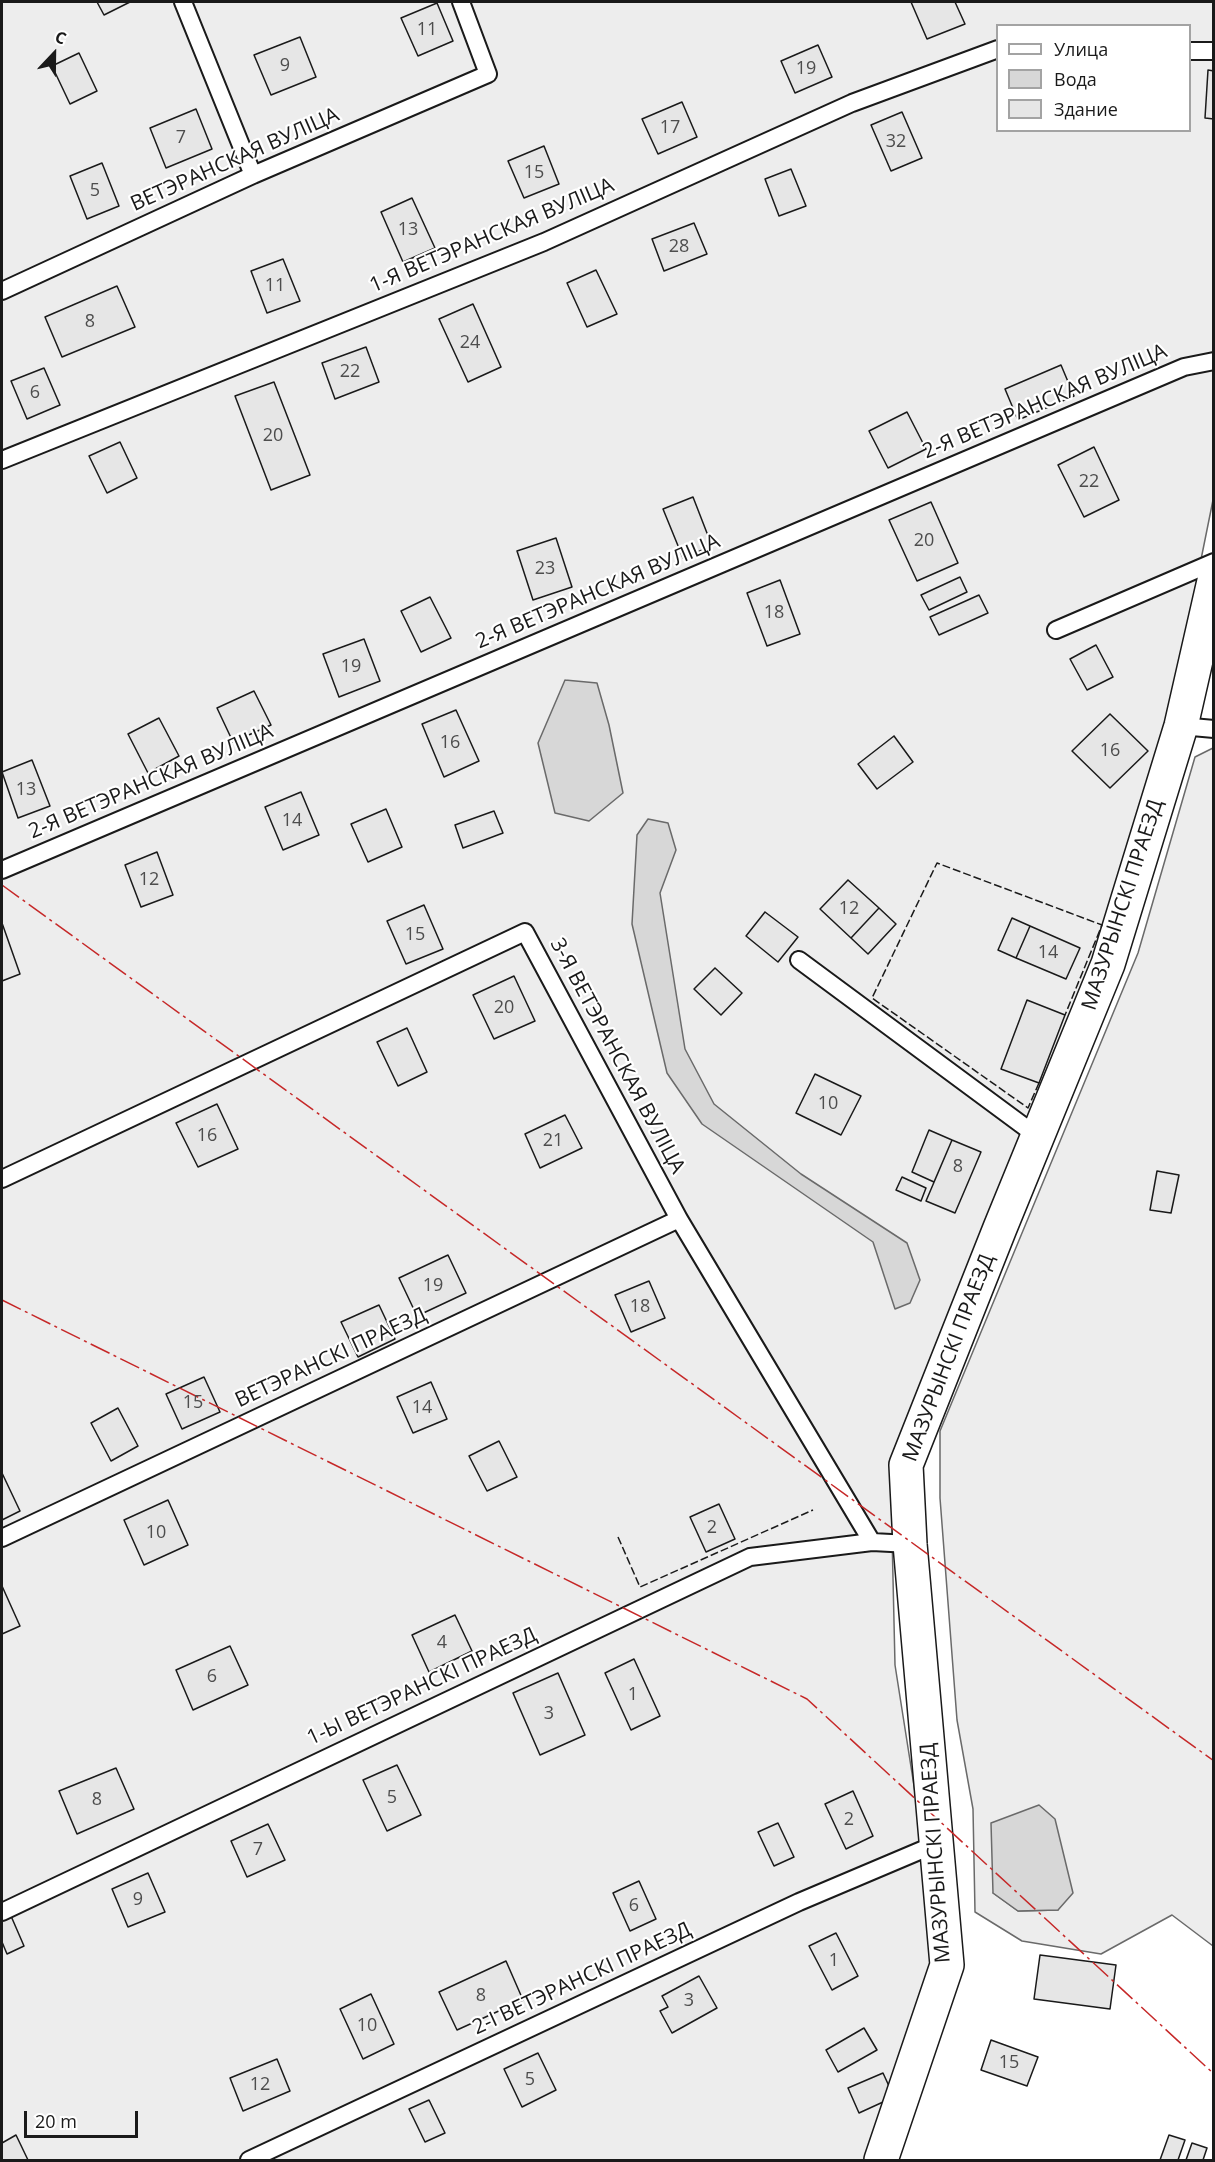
<!DOCTYPE html>
<meta charset="utf-8">
<style>
body{margin:0}
#map{position:relative;width:1215px;height:2162px;overflow:hidden;background:#fff;font-family:"Open Sans",sans-serif}
canvas{display:block}
.frame{position:absolute;inset:0;border:3px solid #1a1a1a;pointer-events:none}
.legend{position:absolute;left:996px;top:24px;width:195px;height:108px;box-sizing:border-box;background:#fff;border:2px solid #a3a3a3;margin:0;padding:8px 10px;list-style:none;font-size:18px;color:#1a1a1a}
.legend li{display:flex;align-items:center;gap:12px;height:30px}
.legend b{width:30px;border:2px solid #a3a3a3}
.north{position:absolute;left:24px;top:24px;width:60px;height:60px;-webkit-text-stroke:4px #fff;paint-order:stroke;rotate:22deg;font-size:16px;font-weight:700;line-height:24px;text-align:center;color:#1a1a1a}
.north::after{content:'';display:block;margin:auto;width:21px;height:27px;background:#1a1a1a;clip-path:polygon(50% 0,100% 100%,50% 72%,0 100%)}
.scale{position:absolute;left:24px;top:2111px;width:114px;height:27px;box-sizing:border-box;border:3px solid #1a1a1a;border-top:0;padding-left:8px;font-size:18px;line-height:21px;white-space:nowrap;color:#1a1a1a;-webkit-text-stroke:4px #fff;paint-order:stroke}
</style>
<div id="map">
<canvas width="1215" height="2162"></canvas>
<div class="frame"></div>
<ul class="legend">
<li><b style="height:8px;background:#fff"></b>Улица</li>
<li><b style="height:16px;background:#d7d7d7"></b>Вода</li>
<li><b style="height:16px;background:#e6e6e6"></b>Здание</li>
</ul>
<div class="north">С</div>
<div class="scale">20 m</div>
</div>
<script>
const c = document.querySelector('canvas').getContext('2d');
c.lineJoin = 'round';
function fillPath(path, color) { c.fillStyle = color; c.fill(path, 'evenodd'); }
const shape = rows => new Path2D(rows.map(r => 'M' + r).join(''));
function trace(path, color, width, dash) { c.strokeStyle = color; c.lineWidth = width; c.lineCap = dash ? 'butt' : 'round'; c.setLineDash(dash || []); c.stroke(path); }
function drawText(font, color, halo, rows, align = 'center') {
  c.font = font + ' "Open Sans",sans-serif'; c.lineWidth = 4.5; c.setLineDash([]); c.textBaseline = 'middle'; c.strokeStyle = halo; c.fillStyle = color; for (const [text, x, y, turn = 0] of rows) {
    c.save(); c.translate(x, y); c.rotate((+turn || 0) * Math.PI / 180); c.textAlign = isNaN(turn) ? turn : align; if (halo) c.strokeText(text, 0, 0); c.fillText(text, 0, 0); c.restore();
  }
}
const built = shape([
 [2,2,1213,2,1213,500,1167,728,1098,963,901,1463,892,1535,895,1665,942,1964,874,2160,2,2160,2,2],
 [998,26,1190,26,1190,130,998,130,998,26],
 [1213,748,1213,1946,1172,1915,1101,1954,1022,1941,975,1912,973,1809,957,1720,940,1498,940,1431,1138,953,1195,757,1213,748],
 [993,1893,1058,1910,1018,1911,993,1893]
]);
const water = shape([
 [565,680,597,683,609,725,623,793,589,821,555,813,538,743,565,680],
 [648,819,668,823,676,850,660,893,685,1049,714,1104,801,1174,907,1243,920,1280,910,1303,895,1309,873,1242,702,1124,667,1073,632,924,637,835,648,819],
 [1039,1805,1055,1819,1073,1893,1058,1910,1018,1911,993,1893,991,1823,1039,1805]
]);
const building = shape([
 [97,2,130,2,104,15,97,2],
 [911,2,955,2,965,24,927,39,911,2],
 [437,3,453,41,418,56,401,18,437,3],
 [300,37,316,77,271,95,254,55,300,37],
 [818,45,832,77,795,93,781,61,818,45],
 [79,53,97,91,70,104,52,66,79,53],
 [1208,70,1214,71,1214,119,1205,118,1208,70],
 [682,102,697,137,658,154,642,119,682,102],
 [196,109,212,149,166,168,150,128,196,109],
 [902,112,922,158,891,171,871,125,902,112],
 [544,146,559,184,524,198,508,161,544,146],
 [102,163,119,206,87,219,70,176,102,163],
 [791,169,806,206,779,216,765,179,791,169],
 [412,198,435,248,403,262,381,212,412,198],
 [694,223,707,254,664,271,652,239,694,223],
 [283,259,300,301,267,313,251,271,283,259],
 [596,270,617,314,587,327,567,283,596,270],
 [117,286,135,327,62,357,45,317,117,286],
 [473,304,501,367,468,382,439,319,473,304],
 [366,347,379,382,335,399,322,363,366,347],
 [1061,365,1074,396,1018,420,1005,389,1061,365],
 [44,368,60,405,27,419,11,381,44,368],
 [274,382,310,475,271,490,235,396,274,382],
 [907,412,926,449,888,468,869,431,907,412],
 [120,442,137,478,107,493,89,456,120,442],
 [1094,447,1119,500,1084,517,1058,465,1094,447],
 [693,497,712,546,683,558,663,509,693,497],
 [931,502,958,563,917,581,889,520,931,502],
 [556,538,572,587,533,600,517,551,556,538],
 [960,577,967,592,929,610,921,595,960,577],
 [780,580,800,634,767,646,747,593,780,580],
 [979,595,988,613,939,635,930,617,979,595],
 [430,597,451,638,421,652,401,611,430,597],
 [364,639,380,681,339,697,323,654,364,639],
 [1096,645,1113,677,1087,690,1070,659,1096,645],
 [254,691,271,725,233,742,217,708,254,691],
 [456,710,479,761,444,777,422,724,456,710],
 [1110,714,1148,751,1110,788,1072,751,1110,714],
 [159,718,179,756,148,773,128,734,159,718],
 [894,736,913,762,877,789,858,764,894,736],
 [32,760,50,806,18,818,2,772,32,760],
 [301,792,319,835,283,850,265,807,301,792],
 [386,809,402,847,368,862,351,824,386,809],
 [494,811,503,833,463,848,455,825,494,811],
 [157,852,173,895,141,907,125,865,157,852],
 [848,880,879,908,851,938,820,909,848,880],
 [424,905,443,949,406,964,387,921,424,905],
 [879,908,896,924,868,954,851,938,879,908],
 [765,912,798,937,778,962,746,936,765,912],
 [1012,918,1030,926,1016,958,998,950,1012,918],
 [2,923,20,974,2,981,2,923],
 [1030,926,1080,948,1066,979,1016,958,1030,926],
 [715,968,742,993,721,1015,694,989,715,968],
 [514,976,535,1021,494,1039,473,995,514,976],
 [1027,1000,1065,1015,1039,1083,1001,1069,1027,1000],
 [407,1028,427,1072,398,1086,377,1042,407,1028],
 [815,1074,861,1096,841,1135,796,1113,815,1074],
 [217,1104,238,1149,198,1167,176,1123,217,1104],
 [565,1115,582,1148,540,1168,525,1134,565,1115],
 [929,1130,952,1140,934,1182,912,1172,929,1130],
 [952,1140,981,1152,955,1213,926,1201,952,1140],
 [1157,1171,1179,1175,1171,1213,1150,1210,1157,1171],
 [902,1177,926,1188,921,1201,896,1190,902,1177],
 [448,1255,466,1293,417,1316,399,1278,448,1255],
 [649,1281,665,1318,631,1332,615,1295,649,1281],
 [379,1305,395,1339,358,1357,341,1322,379,1305],
 [204,1377,220,1412,182,1429,166,1394,204,1377],
 [431,1382,447,1419,413,1433,397,1397,431,1382],
 [118,1408,138,1446,111,1461,91,1423,118,1408],
 [499,1441,517,1477,487,1491,469,1456,499,1441],
 [2,1473,20,1511,2,1520,2,1473],
 [168,1500,188,1545,144,1565,124,1520,168,1500],
 [719,1504,735,1539,706,1552,690,1517,719,1504],
 [2,1586,20,1626,2,1634,2,1586],
 [455,1615,472,1651,429,1672,412,1635,455,1615],
 [230,1646,248,1685,193,1710,176,1670,230,1646],
 [634,1659,660,1716,631,1730,605,1673,634,1659],
 [558,1673,585,1735,540,1755,513,1693,558,1673],
 [397,1765,421,1815,387,1831,363,1780,397,1765],
 [116,1768,134,1809,77,1834,59,1791,116,1768],
 [853,1791,873,1836,846,1849,825,1804,853,1791],
 [778,1823,794,1857,774,1866,758,1832,778,1823],
 [268,1824,285,1860,247,1877,231,1841,268,1824],
 [148,1873,165,1912,128,1927,112,1889,148,1873],
 [639,1881,656,1919,630,1931,613,1893,639,1881],
 [11,1916,24,1946,7,1954,2,1942,2,1921,11,1916],
 [836,1933,858,1976,832,1990,809,1946,836,1933],
 [1040,1955,1116,1965,1110,2009,1034,1999,1040,1955],
 [506,1961,523,2000,457,2030,439,1992,506,1961],
 [699,1976,717,2008,672,2033,660,2011,668,2007,662,1996,699,1976],
 [371,1994,394,2044,363,2059,340,2009,371,1994],
 [864,2028,877,2050,838,2072,826,2050,864,2028],
 [991,2040,1038,2057,1027,2086,981,2070,991,2040],
 [538,2053,556,2090,522,2107,504,2069,538,2053],
 [277,2059,290,2091,243,2111,230,2078,277,2059],
 [883,2073,894,2097,859,2113,848,2088,883,2073],
 [429,2100,445,2133,425,2142,409,2109,429,2100],
 [16,2135,28,2160,2,2160,2,2143,16,2135],
 [1169,2135,1185,2140,1178,2160,1160,2160,1169,2135],
 [1192,2143,1207,2148,1203,2160,1186,2160,1192,2143]
]);
const lane = shape([
 [183,2,253,175],
 [1190,51,1214,51],
 [2,291,253,175,488,74,461,2],
 [2,460,544,242,852,103,998,49],
 [1056,630,1214,562],
 [1181,726,1214,729],
 [2,870,1184,367,1214,361],
 [799,960,1037,1136],
 [2,1179,525,932,679,1219,872,1542,910,1544],
 [2,1538,679,1219],
 [2,1912,750,1557,872,1542],
 [249,2160,799,1902,936,1844]
]);
const street = shape([
 [881,2160,947,1965,910,1544,906,1465,1000,1228,1108,964,1181,726,1214,581]
]);
const fence = shape([
 [1039,1083,1028,1108,872,998,937,863,1102,925,1065,1015],
 [618,1537,640,1587,813,1510]
]);
const power = shape([
 [2,885,1214,1761],
 [2,1300,807,1699,1214,2074]
]);
const numberNames = [
 ["11",427,30],
 ["9",285,66],
 ["19",806,69],
 ["17",670,128],
 ["7",181,138],
 ["32",896,142],
 ["15",534,173],
 ["5",95,191],
 ["13",408,230],
 ["28",679,247],
 ["11",275,286],
 ["8",90,322],
 ["24",470,343],
 ["22",350,372],
 ["6",35,393],
 ["20",273,436],
 ["22",1089,482],
 ["20",924,541],
 ["23",545,569],
 ["18",774,613],
 ["19",351,667],
 ["16",450,743],
 ["16",1110,751],
 ["13",26,790],
 ["14",292,821],
 ["12",149,880],
 ["12",849,909],
 ["15",415,935],
 ["14",1048,953],
 ["20",504,1008],
 ["10",828,1104],
 ["16",207,1136],
 ["21",553,1141],
 ["8",958,1167],
 ["19",433,1286],
 ["18",640,1307],
 ["15",193,1403],
 ["14",422,1408],
 ["2",712,1528],
 ["10",156,1533],
 ["4",442,1643],
 ["6",212,1677],
 ["1",633,1695],
 ["3",549,1714],
 ["5",392,1798],
 ["8",97,1800],
 ["2",849,1820],
 ["7",258,1850],
 ["9",138,1900],
 ["6",634,1906],
 ["1",834,1961],
 ["8",481,1996],
 ["3",689,2001],
 ["10",367,2026],
 ["15",1009,2063],
 ["5",530,2080],
 ["12",260,2085]
];
const streetNames = [
 ["ВЕТЭРАНСКАЯ ВУЛІЦА",235,160,-24],
 ["1-Я ВЕТЭРАНСКАЯ ВУЛІЦА",492,236,-23],
 ["2-Я ВЕТЭРАНСКАЯ ВУЛІЦА",1045,402,-23],
 ["2-Я ВЕТЭРАНСКАЯ ВУЛІЦА",598,592,-23],
 ["2-Я ВЕТЭРАНСКАЯ ВУЛІЦА",151,782,-23],
 ["МАЗУРЫНСКІ ПРАЕЗД",1123,905,-72],
 ["3-Я ВЕТЭРАНСКАЯ ВУЛІЦА",617,1056,62],
 ["ВЕТЭРАНСКІ ПРАЕЗД",331,1358,-25],
 ["МАЗУРЫНСКІ ПРАЕЗД",949,1358,-69],
 ["1-Ы ВЕТЭРАНСКІ ПРАЕЗД",422,1687,-25],
 ["МАЗУРЫНСКІ ПРАЕЗД",936,1853,-94],
 ["2-І ВЕТЭРАНСКІ ПРАЕЗД",582,1979,-25]
];
fillPath(built, '#ededed');
trace(built, '#6a6a6a', 1.5);
fillPath(water, '#d7d7d7');
trace(water, '#6a6a6a', 1.5);
fillPath(building, '#e6e6e6');
trace(building, '#1a1a1a', 1.5);
trace(lane, '#1a1a1a', 20);
trace(street, '#1a1a1a', 36);
trace(lane, '#fff', 16);
trace(street, '#fff', 33);
trace(fence, '#1a1a1a', 1.5, [8, 3]);
trace(power, '#c62828', 1.5, [21, 4.5, 3, 4.5]);
drawText('18px', '#4d4d4d', null, numberNames);
drawText('21px', '#1a1a1a', '#fff', streetNames);
</script>
